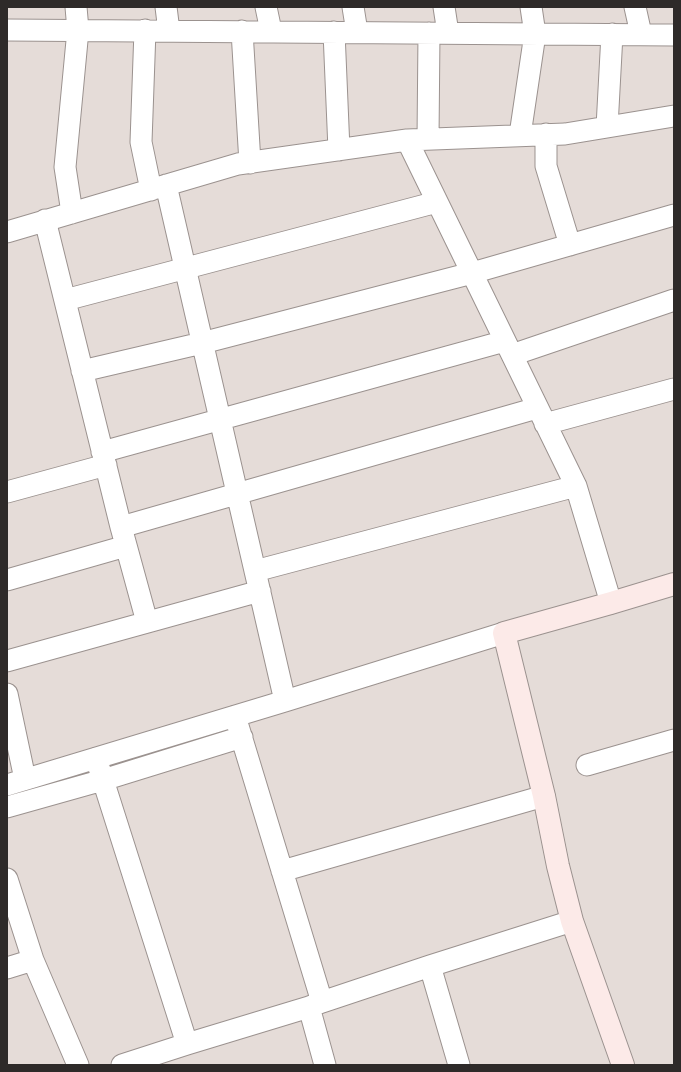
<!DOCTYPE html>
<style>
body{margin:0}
#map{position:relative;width:681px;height:1072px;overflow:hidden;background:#e5dcd8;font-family:"Noto Sans",sans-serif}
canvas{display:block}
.frame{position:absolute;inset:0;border:8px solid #2e2a29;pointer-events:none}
</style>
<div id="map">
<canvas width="681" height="1072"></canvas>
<div class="frame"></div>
</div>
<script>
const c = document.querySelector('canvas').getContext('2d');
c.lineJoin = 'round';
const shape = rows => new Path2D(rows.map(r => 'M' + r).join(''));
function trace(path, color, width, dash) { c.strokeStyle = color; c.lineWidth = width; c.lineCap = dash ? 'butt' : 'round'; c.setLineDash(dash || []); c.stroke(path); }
const street = shape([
 [166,7,169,31],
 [266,7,271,31],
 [353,7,357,32],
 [444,7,448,33],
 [635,7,641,34],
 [7,30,674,35],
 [145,30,141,142,151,190],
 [242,31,250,163],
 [334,32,339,150],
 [607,127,612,34],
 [546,134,546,166,570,245],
 [520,135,535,34,531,7],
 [428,139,429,33],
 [407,140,576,486,611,603],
 [166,185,285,701],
 [72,213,65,167,78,30,76,7],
 [45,220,121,527,147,622],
 [7,232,238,164,407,140,565,134,674,116],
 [65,300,437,202],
 [512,355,674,300],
 [82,371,202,343,472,273,674,215],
 [545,424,674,389],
 [102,452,505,341],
 [7,492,106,465],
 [121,527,537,408],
 [255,571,576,486],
 [7,580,126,546],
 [7,661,260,591],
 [7,694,25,779],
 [235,716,322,1002],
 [96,758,187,1044],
 [587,765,674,740],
 [7,785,285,701,504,633],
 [7,807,103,780,242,737],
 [282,871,544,796],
 [7,879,33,960,78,1065],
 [430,966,459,1065],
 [7,968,33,960],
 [309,1007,325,1065],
 [122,1065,187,1044,309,1007,322,1002,430,966,572,921]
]);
const secondary = shape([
 [623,1065,572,921,558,866,544,796,504,633,611,603,674,584]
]);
trace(street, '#9b928f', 23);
trace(secondary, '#9b928f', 24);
trace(street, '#fff', 21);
trace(secondary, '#fceae8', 22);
</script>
